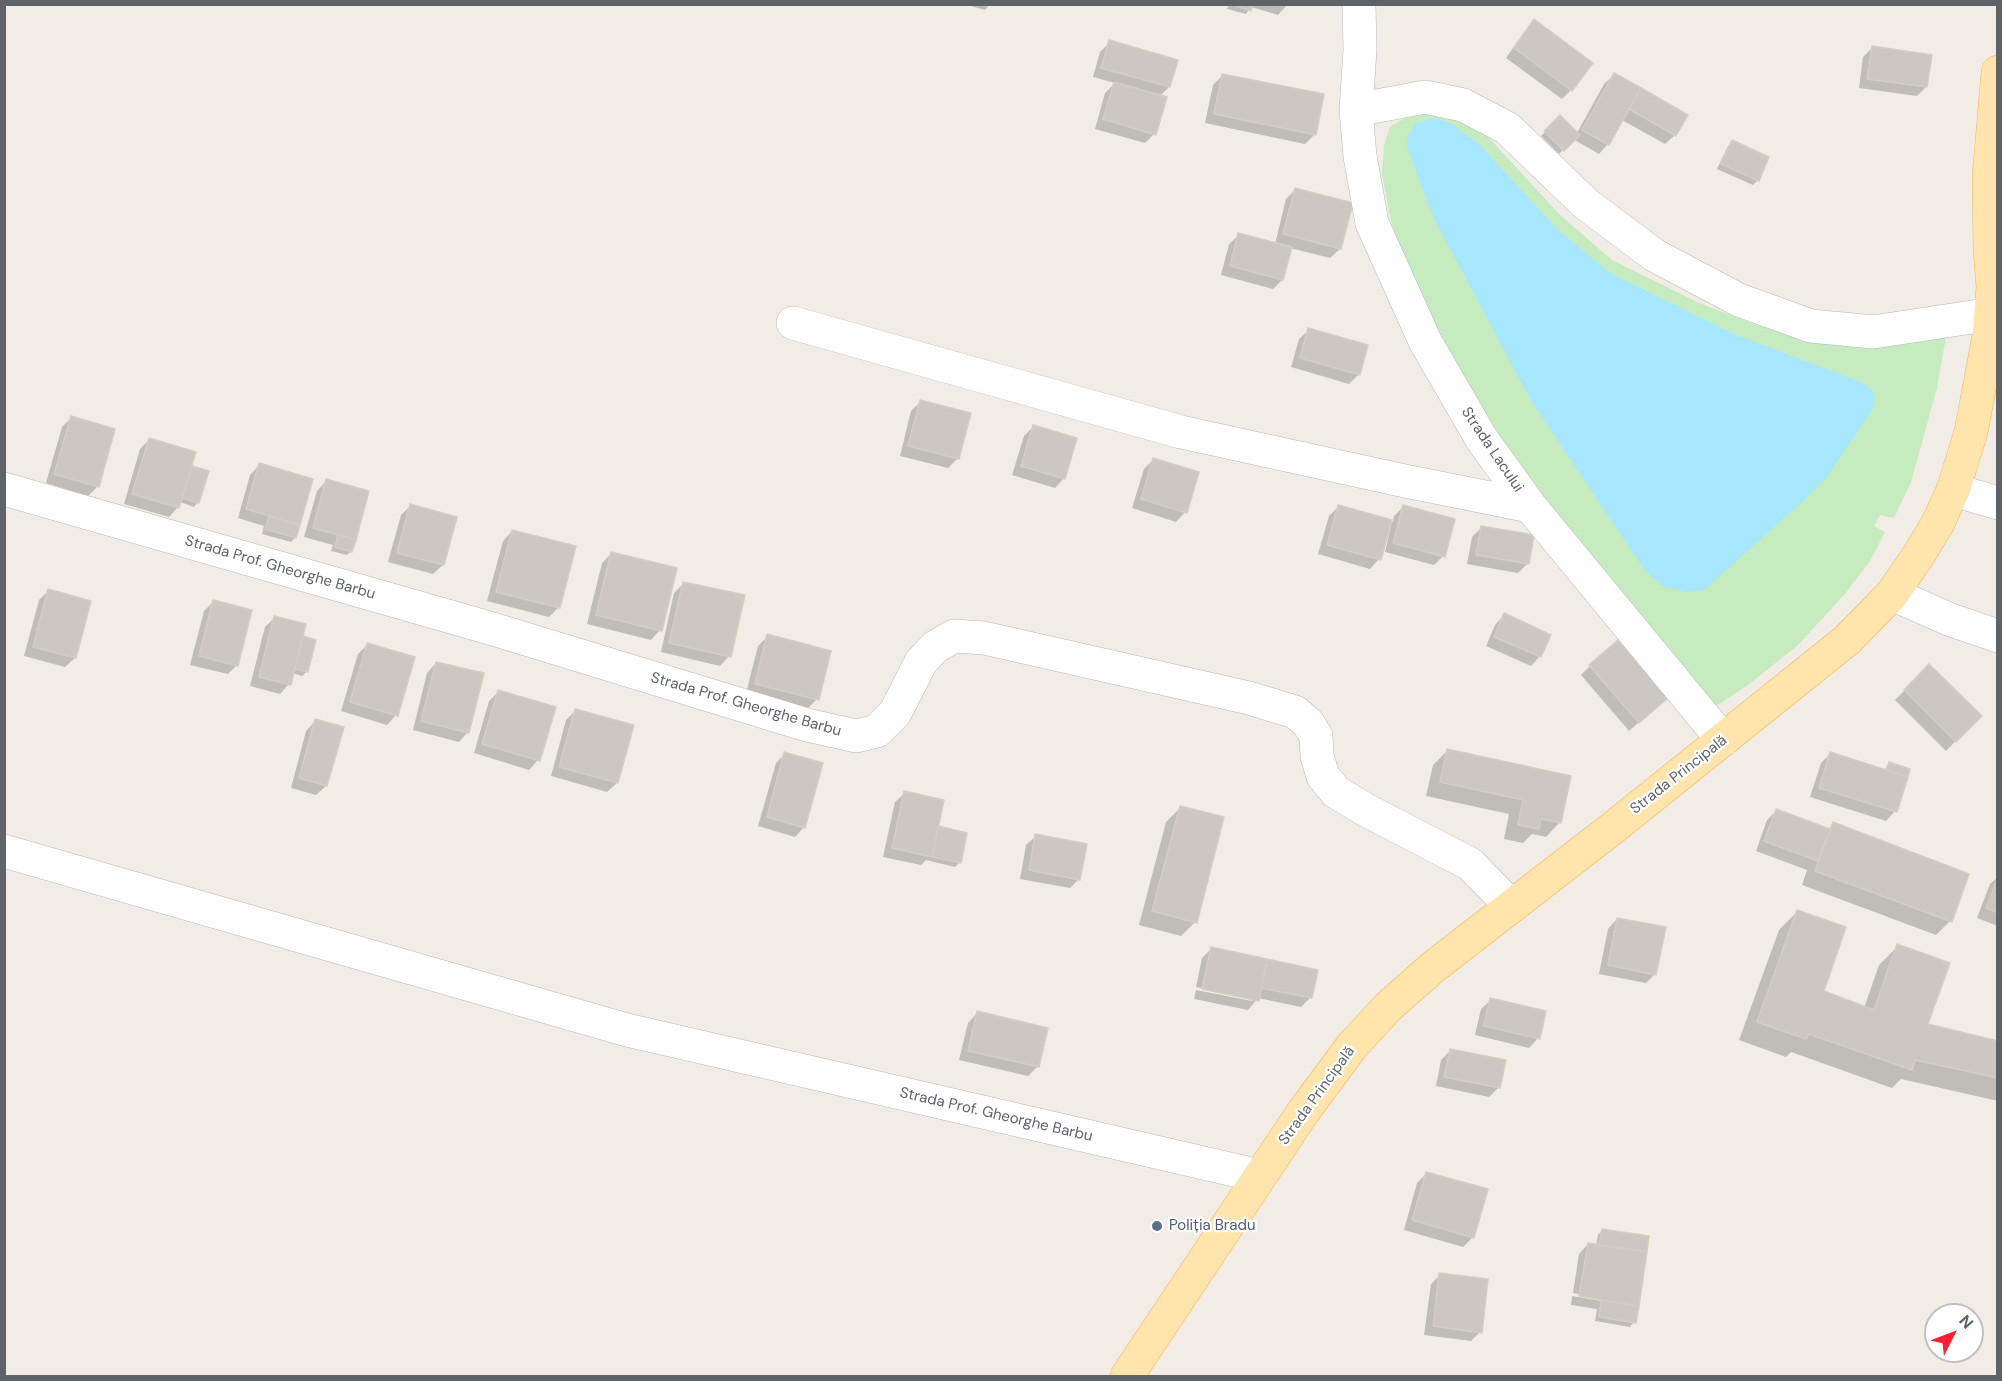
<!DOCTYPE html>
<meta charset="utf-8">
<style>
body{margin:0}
#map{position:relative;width:2002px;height:1381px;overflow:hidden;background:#f1ece5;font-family:"DM Sans",sans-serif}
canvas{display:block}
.frame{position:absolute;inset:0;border:6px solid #5d6367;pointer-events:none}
.north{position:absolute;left:1924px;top:1303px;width:60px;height:60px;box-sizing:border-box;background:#fff;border:2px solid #bec1c2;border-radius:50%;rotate:48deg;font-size:16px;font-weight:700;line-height:24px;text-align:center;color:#5d6367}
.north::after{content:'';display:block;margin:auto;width:21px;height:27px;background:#fc2032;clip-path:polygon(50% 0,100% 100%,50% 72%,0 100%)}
</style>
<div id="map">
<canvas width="2002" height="1381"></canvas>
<div class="frame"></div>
<div class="north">N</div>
</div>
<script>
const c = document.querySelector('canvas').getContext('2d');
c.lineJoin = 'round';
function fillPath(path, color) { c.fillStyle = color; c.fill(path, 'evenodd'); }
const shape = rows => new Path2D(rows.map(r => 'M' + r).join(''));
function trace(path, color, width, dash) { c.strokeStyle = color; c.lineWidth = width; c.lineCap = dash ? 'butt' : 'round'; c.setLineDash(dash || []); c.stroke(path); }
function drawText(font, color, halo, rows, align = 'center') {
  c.font = font + ' "DM Sans",sans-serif'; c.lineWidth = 4.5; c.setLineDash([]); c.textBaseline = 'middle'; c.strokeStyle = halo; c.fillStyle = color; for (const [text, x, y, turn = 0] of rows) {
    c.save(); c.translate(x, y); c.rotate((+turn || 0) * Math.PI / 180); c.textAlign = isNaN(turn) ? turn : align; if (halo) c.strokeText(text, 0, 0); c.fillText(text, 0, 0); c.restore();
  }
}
const green = shape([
 [1418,110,1468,120,1491,140,1559,214,1612,260,1697,302,1756,325,1815,336,1947,331,1937,388,1911,482,1894,518,1880,515,1874,526,1885,532,1870,561,1844,595,1797,646,1748,685,1716,706,1567,531,1495,429,1436,332,1399,252,1389,212,1382,174,1384,145,1390,127]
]);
const water = shape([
 [1435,118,1454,125,1479,144,1556,228,1610,273,1734,334,1863,383,1874,392,1874,407,1826,478,1804,500,1704,590,1688,592,1663,586,1645,571,1530,399,1434,219,1407,147,1407,138,1417,122]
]);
const shadow = shape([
 [964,4,990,4,985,10],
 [1229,4,1288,4,1278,15,1251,7,1246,14,1227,9],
 [1534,21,1571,90,1562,99,1506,58,1525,31],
 [1110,42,1169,87,1159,97,1154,134,1145,143,1095,129,1105,93,1115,83,1093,77,1100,52],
 [1872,48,1926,87,1917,96,1859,88,1863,57],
 [1223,75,1315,134,1305,144,1205,123,1213,85],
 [1614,75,1675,135,1665,144,1622,120,1608,144,1599,154,1573,139,1559,154,1541,136,1560,117,1577,133,1604,84],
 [1732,142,1767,158,1757,181,1753,185,1717,169,1728,146],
 [1295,190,1340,249,1330,258,1290,248,1282,280,1273,289,1221,275,1229,244,1239,235,1275,244,1286,199],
 [1309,330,1359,374,1349,384,1291,367,1299,339],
 [920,402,969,414,957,459,948,468,900,456,911,411],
 [71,418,113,430,97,487,88,496,46,483,62,427],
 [1034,426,1064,478,1055,488,1012,475,1024,436],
 [149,440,190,467,207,472,198,502,194,507,180,502,178,507,169,517,124,504,140,449],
 [1153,460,1185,512,1176,522,1132,508,1144,469],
 [259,465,311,480,295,538,291,542,262,534,264,526,238,518,250,475],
 [326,481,367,492,351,551,347,555,331,551,333,545,304,537,317,491],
 [410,506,443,565,433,574,388,562,401,515],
 [1338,507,1393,522,1394,516,1403,507,1443,556,1434,565,1385,552,1391,526,1389,526,1379,559,1370,569,1318,554,1329,516],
 [1482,527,1528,563,1518,573,1467,564,1472,537],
 [512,531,559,607,549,617,487,601,503,541],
 [611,554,660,630,651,640,587,624,602,563],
 [684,583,729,656,720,666,661,652,674,593],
 [48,591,75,658,65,667,24,656,39,600],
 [213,602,237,665,228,674,190,665,204,611],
 [1504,615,1540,656,1531,666,1486,646,1495,625],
 [275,617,300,641,307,671,302,676,292,673,289,684,280,694,250,686,265,627],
 [768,636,817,699,808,708,746,693,758,646],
 [367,645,396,715,387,725,341,711,358,654],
 [436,663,468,732,459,742,413,730,427,673],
 [1590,666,1656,707,1629,731,1581,675],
 [1929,666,1980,716,1946,751,1895,700],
 [498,692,538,760,529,770,474,753,489,701],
 [576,710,617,783,607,792,551,776,566,720],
 [315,721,326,786,316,795,291,788,306,731],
 [1447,751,1560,822,1546,837,1532,834,1523,843,1504,839,1509,814,1426,796,1433,765],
 [785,754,804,827,795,837,758,826,776,763],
 [1830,754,1884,771,1889,763,1895,811,1886,821,1810,797,1821,763],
 [905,793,936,831,966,834,959,863,955,867,926,860,921,865,883,857,895,802],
 [1180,808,1195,922,1181,936,1139,925,1166,822],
 [1776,811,1827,830,1833,824,1950,921,1936,935,1802,885,1807,870,1756,851,1767,820],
 [1036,836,1079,879,1070,888,1020,879,1026,845],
 [1998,877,1998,926,1977,918,1990,884],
 [1798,911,1822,992,1864,1008,1879,965,1898,946,1926,1025,1998,1043,1998,1101,1901,1079,1892,1088,1791,1052,1786,1057,1739,1040,1779,930],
 [1617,919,1655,974,1646,983,1599,974,1608,929],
 [1211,949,1310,998,1301,1007,1258,998,1248,1010,1194,999,1196,990,1252,1001,1252,998,1196,987,1202,958],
 [1491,1000,1538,1038,1529,1048,1475,1035,1481,1009],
 [977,1013,1038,1066,1028,1076,959,1060,968,1023],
 [1450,1051,1499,1087,1489,1097,1436,1086,1441,1060],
 [1427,1173,1473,1237,1463,1247,1404,1230,1417,1183],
 [1602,1230,1648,1238,1634,1322,1630,1327,1595,1321,1597,1309,1571,1305,1572,1296,1632,1306,1632,1303,1573,1293,1579,1254,1588,1244,1596,1246,1598,1235],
 [1440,1275,1480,1332,1471,1341,1424,1335,1431,1284]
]);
const building = shape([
 [1231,4,1253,4,1251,11,1231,4],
 [1534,19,1593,63,1572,91,1514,48,1534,19],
 [1109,40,1178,60,1170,87,1101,68,1109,40],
 [1872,46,1932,55,1927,87,1867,79,1872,46],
 [1614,73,1641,88,1609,145,1582,130,1614,73],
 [1222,74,1324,94,1316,135,1214,114,1222,74],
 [1114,82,1167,97,1156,135,1103,119,1114,82],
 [1641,88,1688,115,1676,136,1629,109,1641,88],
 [1560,115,1580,135,1564,151,1544,131,1560,115],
 [1732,140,1769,157,1759,181,1721,164,1732,140],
 [1295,188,1353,203,1341,249,1283,234,1295,188],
 [1238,233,1292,247,1283,280,1230,266,1238,233],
 [1308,328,1368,345,1360,375,1300,358,1308,328],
 [920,400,971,413,959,459,908,446,920,400],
 [71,416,115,429,99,487,54,474,71,416],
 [1033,425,1077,438,1065,479,1021,466,1033,425],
 [149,438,196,452,179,508,132,494,149,438],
 [1153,458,1199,472,1187,513,1141,499,1153,458],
 [259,463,313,479,300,525,246,509,259,463],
 [192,466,209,471,199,503,182,498,192,466],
 [326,479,369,491,356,540,313,528,326,479],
 [410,504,457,517,444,565,397,553,410,504],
 [1338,505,1392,520,1381,560,1327,545,1338,505],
 [1403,505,1455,519,1445,557,1393,543,1403,505],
 [269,516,300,525,296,538,265,529,269,516],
 [1481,526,1534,535,1529,564,1476,555,1481,526],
 [512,530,576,546,560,608,496,592,512,530],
 [338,535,356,540,352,552,335,547,338,535],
 [611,552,677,568,662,631,596,615,611,552],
 [683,582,745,595,731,657,669,643,683,582],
 [48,589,91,601,76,658,33,647,48,589],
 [213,600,252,610,238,666,199,656,213,600],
 [1504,613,1551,635,1541,657,1494,637,1504,613],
 [274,616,306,624,291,685,259,677,274,616],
 [767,634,831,651,819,700,755,684,767,634],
 [303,636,316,640,308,672,295,669,303,636],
 [1618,640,1668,698,1639,723,1589,665,1618,640],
 [367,643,415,657,398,716,350,702,367,643],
 [436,662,484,673,469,733,421,721,436,662],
 [1929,664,1982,716,1956,742,1904,690,1929,664],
 [498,690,556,707,540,761,482,744,498,690],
 [575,709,634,725,618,783,559,767,575,709],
 [315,719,344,727,327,786,299,778,315,719],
 [1447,749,1571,776,1561,823,1541,819,1539,829,1518,825,1523,800,1440,782,1447,749],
 [784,752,823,763,805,828,767,817,784,752],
 [1830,752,1908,777,1897,812,1819,788,1830,752],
 [1889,762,1910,769,1908,777,1886,770,1889,762],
 [904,791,944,800,932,857,892,848,904,791],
 [1180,806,1224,817,1197,923,1152,911,1180,806],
 [1776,809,1830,829,1818,861,1764,841,1776,809],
 [1833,822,1969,874,1952,922,1815,871,1833,822],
 [938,826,967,833,961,863,932,857,938,826],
 [1035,834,1087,844,1080,880,1029,870,1035,834],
 [1998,878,1998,913,1986,908,1998,878],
 [1797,910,1846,927,1824,991,1874,1010,1897,944,1950,963,1928,1024,1998,1041,1998,1078,1915,1060,1912,1070,1809,1034,1806,1039,1757,1022,1797,910],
 [1617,918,1666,927,1656,975,1608,965,1617,918],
 [1211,947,1267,959,1259,1001,1202,989,1211,947],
 [1267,959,1318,970,1312,998,1261,988,1267,959],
 [1490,998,1546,1011,1540,1039,1484,1026,1490,998],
 [977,1011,1048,1028,1039,1067,968,1051,977,1011],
 [1450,1049,1506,1060,1500,1088,1444,1077,1450,1049],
 [1426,1172,1488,1189,1474,1238,1412,1220,1426,1172],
 [1602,1229,1649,1236,1647,1252,1599,1245,1602,1229],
 [1588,1243,1647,1252,1639,1306,1579,1296,1588,1243],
 [1439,1273,1488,1279,1482,1333,1433,1326,1439,1273],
 [1601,1300,1639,1306,1636,1323,1599,1317,1601,1300]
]);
const minor = shape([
 [1359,4,1360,50,1356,110,1360,156,1372,223,1425,341,1481,438,1530,506,1723,740],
 [1356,110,1425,97,1463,105,1507,128,1586,204,1654,255,1739,300,1811,326,1873,332,1992,314],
 [793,323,1181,432,1405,481,1530,506],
 [4,489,493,629,807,725,856,736,877,731,895,713,921,662,935,647,954,636,984,638,1249,698,1295,712,1308,723,1316,736,1317,756,1323,776,1336,792,1366,810,1470,864,1511,906],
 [1953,490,1998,503],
 [1892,594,1951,620,1998,636],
 [4,851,627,1030,1260,1176]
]);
const major = shape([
 [1127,1376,1303,1112,1352,1046,1388,1007,1432,968,1614,827,1847,640,1892,594,1918,556,1938,523,1953,490,1971,432,1989,336,1993,287,1990,251,1989,176,1998,72]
]);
const markers = [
 [1157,1226,6,"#5c6f8a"]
];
const streetNames = [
 ["Strada Lacului",1492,450,56],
 ["Strada Prof. Gheorghe Barbu",280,568,16],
 ["Strada Prof. Gheorghe Barbu",746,705,16],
 ["Strada Principală",1679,775,-38],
 ["Strada Principală",1317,1096,-54],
 ["Strada Prof. Gheorghe Barbu",996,1115,13]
];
const serviceNames = [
 ["Poliția Bradu",1169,1226]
];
fillPath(green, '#c6ebbf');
fillPath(water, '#a7e7ff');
fillPath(shadow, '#0003');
fillPath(building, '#ccc7c2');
trace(building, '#d6cdc2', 1.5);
trace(minor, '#b6b9bd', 34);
trace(major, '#ffb250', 34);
trace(minor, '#fff', 33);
trace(major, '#ffe4ac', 33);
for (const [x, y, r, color] of markers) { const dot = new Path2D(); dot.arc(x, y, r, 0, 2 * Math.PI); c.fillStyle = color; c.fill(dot); trace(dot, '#fff', 2); }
drawText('15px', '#5d6367', '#fff', streetNames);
drawText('15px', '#4e5e75', '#fff', serviceNames, 'left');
</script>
